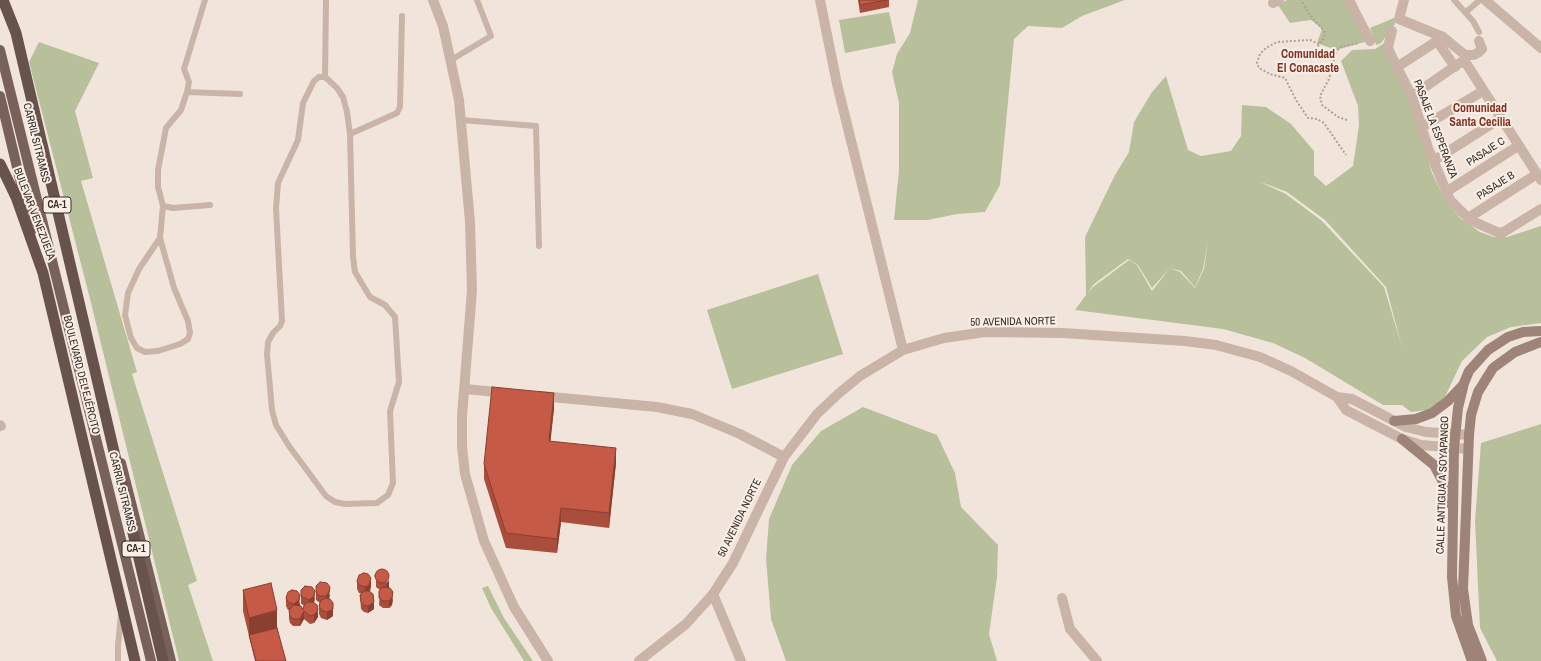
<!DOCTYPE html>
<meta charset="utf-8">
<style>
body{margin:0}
canvas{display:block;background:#f1e5db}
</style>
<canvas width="1541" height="661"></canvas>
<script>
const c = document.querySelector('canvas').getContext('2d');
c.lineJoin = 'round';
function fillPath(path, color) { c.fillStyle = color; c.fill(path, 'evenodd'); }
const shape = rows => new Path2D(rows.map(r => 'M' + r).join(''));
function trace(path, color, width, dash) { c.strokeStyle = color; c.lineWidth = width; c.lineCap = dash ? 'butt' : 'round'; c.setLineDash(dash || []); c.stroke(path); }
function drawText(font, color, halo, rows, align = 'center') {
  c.font = font + ' "Archivo Narrow",sans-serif'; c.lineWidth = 4; c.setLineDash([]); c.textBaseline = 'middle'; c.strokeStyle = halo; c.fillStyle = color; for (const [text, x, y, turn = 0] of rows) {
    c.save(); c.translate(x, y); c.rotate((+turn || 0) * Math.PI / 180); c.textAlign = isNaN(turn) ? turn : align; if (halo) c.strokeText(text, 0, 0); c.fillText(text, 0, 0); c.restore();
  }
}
const green = shape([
 [918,0,1125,0,1082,16,1062,28,1028,26,1014,39,1000,185,985,212,957,214,928,220,894,220,899,170,899,103,892,72,897,54,910,33],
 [1287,0,1347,0,1368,41,1336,50,1317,43,1322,29,1311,20,1290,23,1278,5],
 [889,12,896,43,845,53,839,20],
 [1394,18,1395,24,1381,43,1376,45,1370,28],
 [39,42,99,63,75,111,93,178,81,181,137,372,132,374,197,581,188,585,213,661,179,661,89,295,29,62],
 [1386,42,1409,99,1432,173,1446,202,1461,219,1480,232,1494,237,1507,237,1541,226,1541,323,1511,327,1487,337,1462,361,1442,403,1434,409,1411,412,1402,405,1383,405,1305,358,1273,343,1223,329,1075,310,1086,295,1085,237,1115,175,1129,152,1134,122,1152,92,1166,76,1188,150,1201,156,1231,151,1241,136,1242,105,1266,107,1291,124,1314,151,1314,175,1326,186,1353,166,1359,125,1358,106,1341,61,1352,50,1375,49],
 [1258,181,1287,192,1325,220,1386,287,1402,347,1384,287,1322,221,1286,194],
 [1208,242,1204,269,1195,288,1180,272,1170,268,1152,291,1137,265,1129,260,1093,287,1087,294,1094,284,1128,259,1138,265,1152,288,1170,268,1181,271,1195,287,1203,269],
 [818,274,843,354,732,389,707,310],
 [863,407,937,435,955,473,961,507,998,545,997,577,989,634,997,661,786,661,771,619,766,559,769,519,792,465,821,431],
 [1541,424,1541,661,1497,661,1480,628,1475,521,1481,443],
 [488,586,504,618,533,661,524,661,491,608,482,588]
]);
const path = shape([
 [1319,44,1310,40,1277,42,1266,48,1260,54,1257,63,1259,68,1270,74,1285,78,1296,100,1308,118,1317,119,1324,123,1346,155],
 [1299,56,1306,58,1311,55,1324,38,1325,32,1310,15,1301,0],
 [1347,120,1338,117,1322,105,1320,96,1329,79,1336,52,1340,47,1359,43]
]);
const service = shape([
 [205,0,184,69,189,82,187,92,181,110,166,128,158,170,158,187,163,206,173,208,210,205],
 [1454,0,1473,21,1479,32],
 [1466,12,1480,0],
 [451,60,491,36,477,0],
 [319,77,325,77,337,88,343,97,347,112,350,134,353,257,355,272,370,297,385,305,395,317,399,382,390,411,393,483,388,495,377,503,345,504,335,502,326,496,289,446,276,425,272,410,267,354,268,342,273,333,280,326,282,321,276,208,278,183,298,140,303,103,314,81,319,77],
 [325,77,326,0],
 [187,92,240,94],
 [461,120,536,126,539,246],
 [350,134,397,113,400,107,402,16],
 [160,238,174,288,188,321,190,333,188,339,180,344,158,351,145,352,137,348,131,338,125,315,128,293,139,269,160,238,163,206],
 [118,661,118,645,121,614]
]);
const pedestrian = shape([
 [1404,0,1399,19,1443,37,1465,55,1474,55,1479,52,1482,49,1479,41],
 [1392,31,1388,47,1390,53,1413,99,1428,148,1450,200,1470,220,1497,232,1502,233,1541,209],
 [1397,67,1437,41,1455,67],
 [1412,96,1464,60,1541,180],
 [1422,127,1483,91],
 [1433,161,1501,118],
 [1446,192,1518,146],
 [1468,218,1537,174]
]);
const minor = shape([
 [820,0,837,84,903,350],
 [1349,0,1370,41],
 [1485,0,1541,48],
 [1273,3,1279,0],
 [466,389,505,393],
 [541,396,657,407,692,414,740,434,784,457],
 [0,425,1,426],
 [713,594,741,661],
 [1062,598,1070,629,1097,661]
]);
const tertiary = shape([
 [433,0,443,26,459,100,470,222,472,290,462,416,462,446,465,474,484,541,514,607,548,661],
 [1337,397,1346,410,1402,439,1421,445,1468,449],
 [639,661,686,624,713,594,733,563,784,457,817,414,838,394,860,376,903,350,944,338,985,332,1063,333,1185,341,1216,345,1260,357,1291,371,1337,397,1352,399,1406,427,1426,432,1469,435]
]);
const secondary = shape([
 [1394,421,1416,419,1432,413,1448,401,1463,385],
 [1402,439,1434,465,1446,488,1449,503],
 [1472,661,1456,616,1452,577,1454,448,1458,408,1464,383,1469,371,1488,350,1508,337,1523,332,1541,331],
 [1482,661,1468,625,1463,589,1469,435,1471,415,1478,392,1493,368,1515,352,1541,342]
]);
const primary = shape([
 [0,50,151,661],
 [0,96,32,230],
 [121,463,171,661]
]);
const trunk = shape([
 [3,0,16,33,163,661],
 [0,164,16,197,43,273,135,661]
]);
const wall = shape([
 [858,0,889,0,889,7,860,13],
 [554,408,550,441,616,463,609,528,561,522,557,553,506,548,484,479,484,464],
 [379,570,389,587,388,588,393,600,392,605,389,608,383,608,379,605,380,590,376,587,376,573],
 [357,581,371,586,370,592,374,609,368,613,364,612,361,609,360,595,362,594,359,593,357,589],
 [316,586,330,595,329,599,333,611,333,616,327,620,321,618,319,614,319,606,320,603,316,600],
 [243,590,277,628,286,661,255,661,243,611],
 [301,590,315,598,314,603,318,617,314,623,310,624,304,619,300,626,293,626,290,623,289,619,289,611,290,610,288,610,286,606,286,598,300,603,300,606,303,610,304,605,301,604]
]);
const shadedWall = shape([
 [554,393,554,408,549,456,549,441],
 [616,448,616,463,609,528,609,513],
 [561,508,561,522,557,553,557,539],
 [371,578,371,586,369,593,365,595,365,587],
 [389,580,389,587,386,590,386,583],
 [330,587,329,600,326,603,326,596],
 [315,591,314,604,309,608,309,600],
 [393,592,392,605,389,608,389,601],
 [300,595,299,608,294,612,294,604],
 [374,602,374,609,368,613,368,606],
 [333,603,333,616,327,620,327,612],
 [277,610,277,631,249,635,249,618],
 [318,610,318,617,314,623,314,615],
 [304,611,304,619,300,626,300,619]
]);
const building = shape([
 [859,0,887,0,860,5,859,0],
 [492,387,554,393,549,441,616,448,609,513,561,508,557,539,506,533,484,464,492,387],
 '375 576a7 7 0 1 1 14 0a7 7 0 1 1-14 0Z',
 [364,573,368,574,371,578,369,585,365,587,359,585,357,581,359,575,364,573],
 [320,582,327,583,330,587,329,592,326,596,319,596,316,592,316,586,320,582],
 [271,583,277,610,249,618,243,590,271,583],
 [305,586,312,587,315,591,314,596,309,600,301,596,301,590,305,586],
 [383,587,390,588,393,592,392,597,389,601,383,601,379,598,379,591,383,587],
 [292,590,297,591,300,595,299,600,294,604,288,602,286,598,288,592,292,590],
 [364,591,369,591,373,594,374,602,368,606,364,605,361,602,360,595,364,591],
 [326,598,330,599,333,603,333,609,327,612,321,610,319,606,321,600,326,598],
 [308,602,313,602,317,605,318,610,314,615,310,616,304,611,300,619,293,619,290,616,289,611,293,605,301,606,303,610,304,605,308,602],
 [277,628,286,661,256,661,249,635,277,628]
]);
const shields = [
 [57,205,28],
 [136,549,28]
];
const shieldNames = [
 ["CA-1",57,205],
 ["CA-1",136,549]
];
const streetNames = [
 ["PASAJE LA ESPERANZA",1435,129,69],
 ["CARRIL SITRAMSS",36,143,76],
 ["PASAJE C",1486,152,-33],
 ["PASAJE B",1496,186,-33],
 ["BULEVAR VENEZUELA",34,214,69],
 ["50 AVENIDA NORTE",1013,322,-1],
 ["BOULEVARD DEL EJÉRCITO",81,375,76],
 ["CALLE ANTIGUA A SOYAPANGO",1443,485,-88],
 ["CARRIL SITRAMSS",122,492,76],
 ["50 AVENIDA NORTE",740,518,-64]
];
const neighbourhoodNames = [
 ["Comunidad",1308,55],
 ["El Conacaste",1308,69],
 ["Comunidad",1480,109],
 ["Santa Cecilia",1480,123]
];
fillPath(green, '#b7c09b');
trace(path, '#b59e91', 2, [2, 2]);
trace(service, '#c9b4a7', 6);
trace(pedestrian, '#c9b4a7', 10);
trace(minor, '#c9b4a7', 10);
trace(tertiary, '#c9b4a7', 10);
trace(secondary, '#9d8378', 10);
trace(primary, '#786159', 10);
trace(trunk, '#68524c', 11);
fillPath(wall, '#a94d3c');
fillPath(shadedWall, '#8a3f31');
fillPath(building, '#c55a46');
trace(building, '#8a3f31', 1);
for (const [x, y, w] of shields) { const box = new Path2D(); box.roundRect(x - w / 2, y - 8, w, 16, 3); c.fillStyle = '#f9efe7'; c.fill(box); trace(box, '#362b27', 1); }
drawText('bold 10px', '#362b27', null, shieldNames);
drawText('11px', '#362b27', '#f9efe7', streetNames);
drawText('bold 12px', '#843121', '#f9efe7', neighbourhoodNames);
</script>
